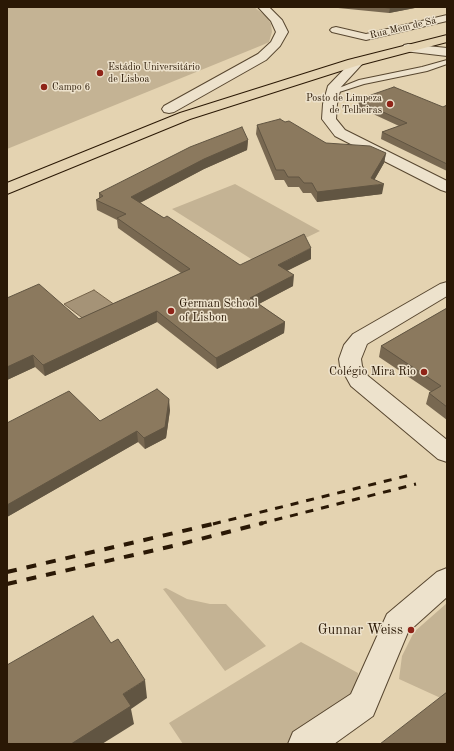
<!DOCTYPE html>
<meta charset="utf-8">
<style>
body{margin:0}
#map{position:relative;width:454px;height:751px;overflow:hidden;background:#e4d3b1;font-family:"Old Standard TT",serif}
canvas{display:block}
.frame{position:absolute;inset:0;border:8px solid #2a1805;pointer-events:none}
</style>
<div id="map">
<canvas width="454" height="751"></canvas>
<div class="frame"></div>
</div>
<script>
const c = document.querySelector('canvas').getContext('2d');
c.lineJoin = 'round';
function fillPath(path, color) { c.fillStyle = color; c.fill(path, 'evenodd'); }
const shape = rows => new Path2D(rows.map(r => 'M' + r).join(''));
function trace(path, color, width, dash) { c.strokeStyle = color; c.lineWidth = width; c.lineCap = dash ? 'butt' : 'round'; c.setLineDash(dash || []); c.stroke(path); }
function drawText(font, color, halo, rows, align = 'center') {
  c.font = font + ' "Old Standard TT",serif'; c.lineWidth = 3; c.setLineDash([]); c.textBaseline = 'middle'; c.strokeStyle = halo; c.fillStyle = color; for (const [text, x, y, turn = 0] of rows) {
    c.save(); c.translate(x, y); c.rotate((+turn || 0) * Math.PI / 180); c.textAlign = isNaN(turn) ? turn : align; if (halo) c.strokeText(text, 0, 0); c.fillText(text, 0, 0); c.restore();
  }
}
const green = shape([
 [7,7,254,7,266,16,271,24,272,32,269,42,265,44,7,149],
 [235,184,320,231,256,262,172,209],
 [166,588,187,599,210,604,226,604,266,646,225,671,163,589],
 [447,603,447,698,445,700,399,679,402,656,414,632],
 [301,642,358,673,356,700,292,744,183,744,169,723]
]);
const water = shape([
 [94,290,115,305,85,320,64,304,94,290]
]);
const service = shape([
 [447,60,447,64,427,71,364,84,333,94,329,92,359,80,422,67,447,60]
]);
const minor = shape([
 [258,7,269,7,282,20,288,32,280,46,266,60,174,112,169,113,164,112,162,109,164,106,258,54,271,42,276,32,271,21,258,7],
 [447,15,447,21,366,40,332,32,330,30,332,28,336,27,366,34,447,15],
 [408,44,447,48,447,56,404,51,402,48,404,45,408,44],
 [358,58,362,59,364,62,341,87,337,104,336,119,345,130,447,181,447,192,441,190,335,136,322,119,323,104,328,86,354,59,358,58],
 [447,282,447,296,367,344,361,359,362,366,368,376,447,440,447,462,438,459,351,386,340,366,339,359,344,345,353,334,440,284,447,282],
 [447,568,447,597,408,632,373,716,334,744,288,744,293,732,351,694,387,614,437,572,447,568]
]);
const trunk = shape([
 [447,35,447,42,356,66,190,119,7,194,7,183,180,113,348,60,447,35]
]);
const railFar1 = shape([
 [213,524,410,475],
 [259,524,416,484]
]);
const rail = shape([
 [7,572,217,523],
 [7,584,177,545,263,523]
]);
const wall = shape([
 [328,7,420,7,389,13],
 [368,96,443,107,447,105,447,171,381,139,382,132,399,126,358,107,359,101,368,98],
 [285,122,326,143,386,153,384,163,374,180,382,194,317,202,311,193,303,193,299,187,288,187,284,180,275,180,256,134,257,125],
 [248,140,247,150,204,169,140,203,240,265,311,259,287,271,293,286,259,304,285,322,284,333,217,369,157,322,45,376,35,367,7,380,7,298,79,319,181,273,118,228,117,220,97,210,96,200,99,198,99,193],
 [447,308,447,420,426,404,429,393,431,392,379,357,381,346],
 [170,410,166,438,145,449,138,442,7,517,7,423,100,421]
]);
const shadedWall = shape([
 [395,7,420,7,389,13,390,8],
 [248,140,247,150,204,169,132,207,131,197,204,159],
 [386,153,384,163,371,186,384,184,382,194,317,202,317,192,371,178],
 [311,248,311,259,278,275,278,265],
 [294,275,293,286,249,309,250,298],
 [157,311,157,322,45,376,43,365],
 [285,322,284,333,217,369,216,358],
 [33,355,35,367,7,380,7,367],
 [169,399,170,410,166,438,145,449,144,438],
 [137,431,138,442,7,517,7,505],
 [145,680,147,698,131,709,134,724,102,744,71,744,123,694]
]);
const building = shape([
 [380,7,395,7,390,8,380,7],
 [394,87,443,107,447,105,447,164,382,132,407,123,359,101,371,97,368,96,394,87],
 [280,119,285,122,289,121,326,143,370,146,386,153,371,178,384,184,317,192,312,183,304,183,299,177,288,177,284,170,276,170,257,125,280,119],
 [242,127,248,140,204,159,131,197,164,218,167,216,240,265,304,234,311,248,278,265,294,275,250,298,285,322,216,358,157,311,43,365,33,355,7,367,7,298,39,284,79,319,190,269,117,218,126,214,96,200,103,196,99,193,190,147,242,127],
 [447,308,447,407,429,393,441,386,381,346,447,308],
 [157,389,169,399,165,427,144,438,137,431,7,505,7,423,69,391,100,421,157,389],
 [93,616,111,643,118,639,145,680,123,694,131,706,71,744,7,744,7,665,93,616],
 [447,692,447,744,380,744,447,692]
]);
const markers = [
 [100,73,4,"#8f2418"],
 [44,87,4,"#8f2418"],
 [390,104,4,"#8f2418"],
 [171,311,4,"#8f2418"],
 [424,372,4,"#8f2418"],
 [411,630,4,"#8f2418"]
];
const farStreetnames = [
 ["Rua Mem de Sá",403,28,-13]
];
const farPoinames = [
 ["Estádio Universitário",108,67],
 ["de Lisboa",108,79],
 ["Campo 6",52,87],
 ["Posto de Limpeza",382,98,"right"],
 ["de Telheiras",382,110,"right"]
];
const poiNames = [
 ["German School",179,304],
 ["of Lisbon",179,318],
 ["Colégio Mira Rio",416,372,"right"]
];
const nearPoinames = [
 ["Gunnar Weiss",403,630]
];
fillPath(green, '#c4b394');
fillPath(water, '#a59377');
trace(water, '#746249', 1);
trace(service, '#584730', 2);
trace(minor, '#584730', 2);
trace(trunk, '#2a1805', 2);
fillPath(service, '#ede2cc');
fillPath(minor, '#ede2cc');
fillPath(trunk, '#e4d3b1');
trace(railFar1, '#2a1805', 3, [8, 8]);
trace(rail, '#2a1805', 4, [10, 10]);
fillPath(wall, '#786851');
fillPath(shadedWall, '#615542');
fillPath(building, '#8b795e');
trace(building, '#615542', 1);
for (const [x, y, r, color] of markers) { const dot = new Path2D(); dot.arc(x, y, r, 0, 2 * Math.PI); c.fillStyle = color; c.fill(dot); trace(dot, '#ede2cc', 1.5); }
drawText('10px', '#2a1805', '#ede2cc', farStreetnames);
drawText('10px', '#2a1805', '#ede2cc', farPoinames, 'left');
drawText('12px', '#2a1805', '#ede2cc', poiNames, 'left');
drawText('14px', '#2a1805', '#ede2cc', nearPoinames, 'right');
</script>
